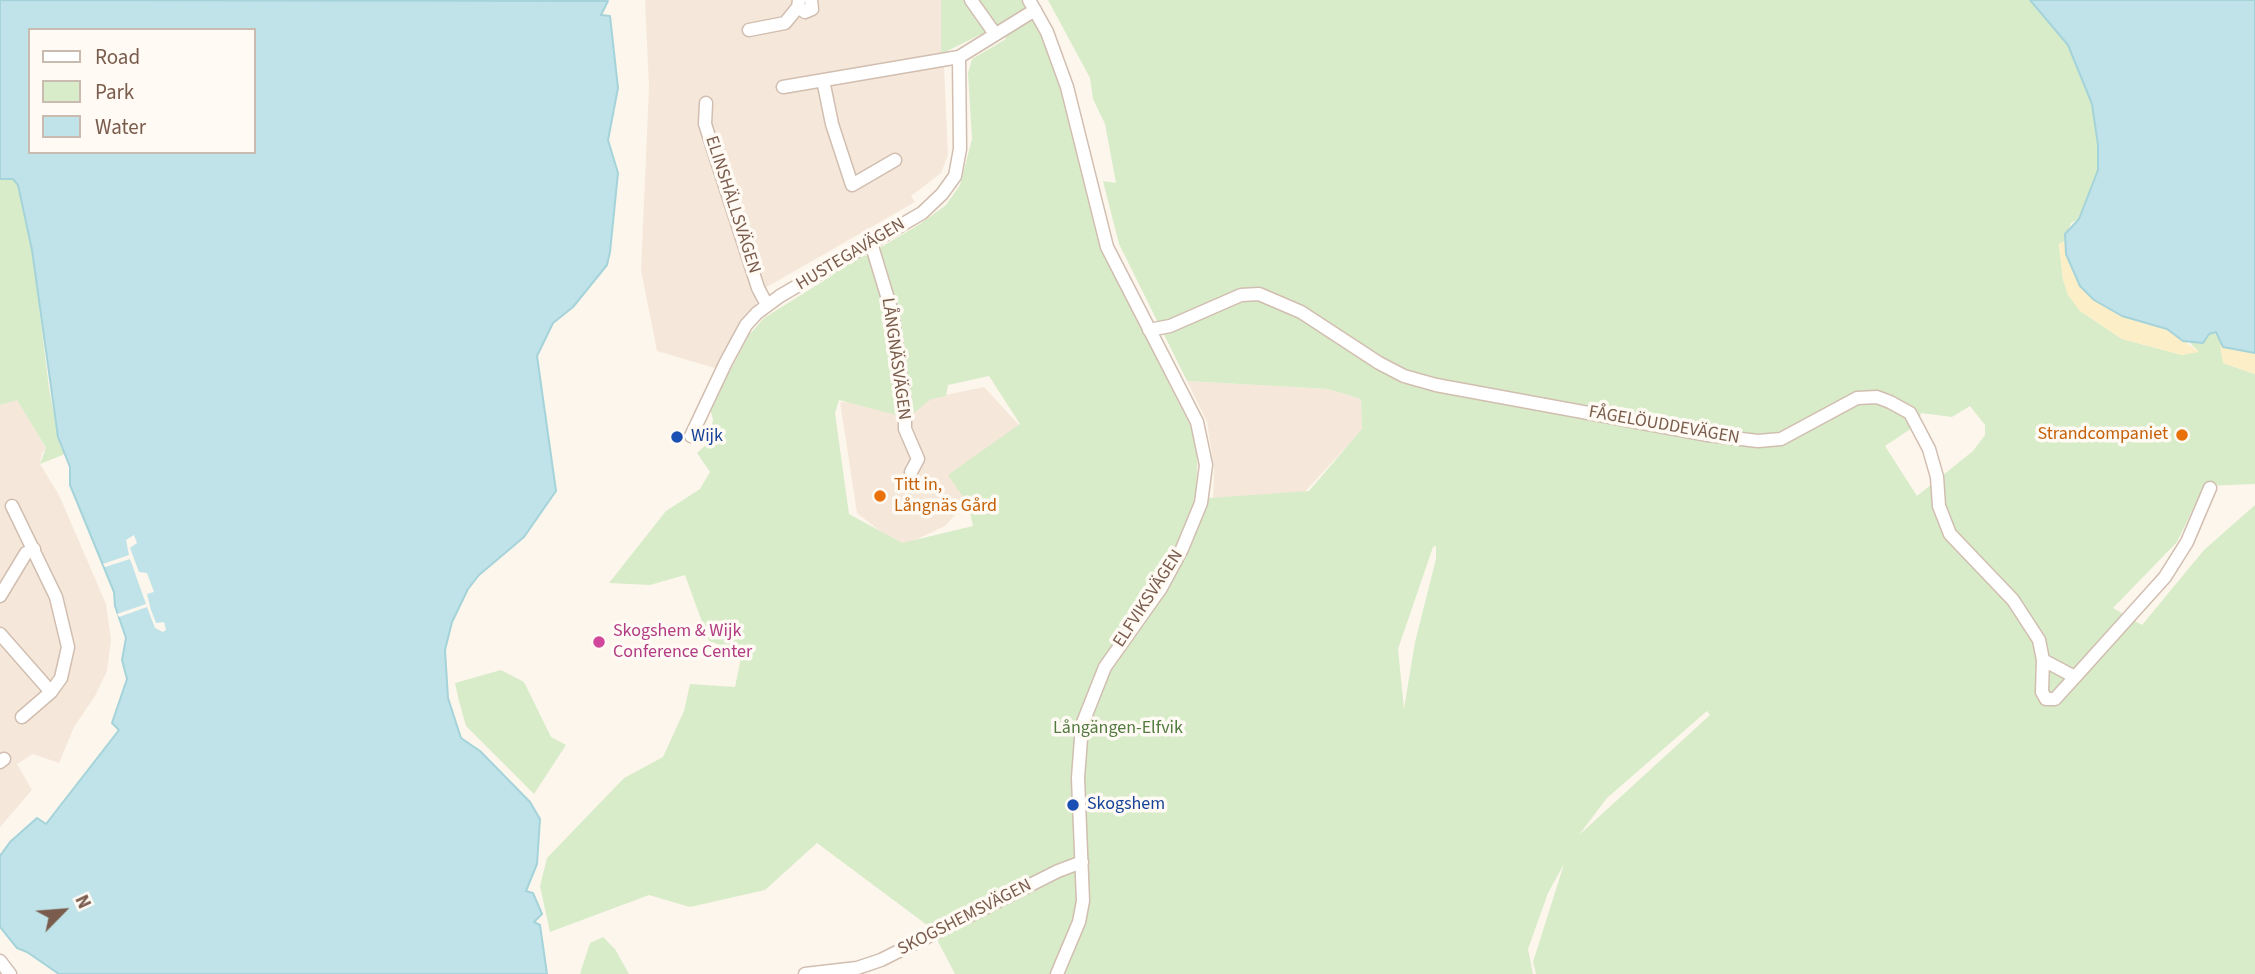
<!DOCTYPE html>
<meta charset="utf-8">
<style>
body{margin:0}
#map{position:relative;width:2255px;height:974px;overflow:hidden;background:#fdf6ec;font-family:"Source Sans 3",sans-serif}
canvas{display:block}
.legend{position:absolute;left:28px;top:28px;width:228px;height:126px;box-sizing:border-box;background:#fffaf3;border:2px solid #cabbb1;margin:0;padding:9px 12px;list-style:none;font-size:21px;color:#7a5c4d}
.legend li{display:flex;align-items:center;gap:14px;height:35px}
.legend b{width:35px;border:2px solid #cabbb1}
.north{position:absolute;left:28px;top:876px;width:70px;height:70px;-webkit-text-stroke:5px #fffaf3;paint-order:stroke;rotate:65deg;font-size:19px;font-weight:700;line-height:28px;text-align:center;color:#7a5c4d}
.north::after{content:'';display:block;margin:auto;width:24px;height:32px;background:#7a5c4d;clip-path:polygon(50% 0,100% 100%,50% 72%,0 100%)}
</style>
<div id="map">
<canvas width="2255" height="974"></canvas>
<ul class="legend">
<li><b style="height:9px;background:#fff"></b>Road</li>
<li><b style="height:19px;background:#d8ecc9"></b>Park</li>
<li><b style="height:19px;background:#bfe3e8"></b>Water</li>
</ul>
<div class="north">N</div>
</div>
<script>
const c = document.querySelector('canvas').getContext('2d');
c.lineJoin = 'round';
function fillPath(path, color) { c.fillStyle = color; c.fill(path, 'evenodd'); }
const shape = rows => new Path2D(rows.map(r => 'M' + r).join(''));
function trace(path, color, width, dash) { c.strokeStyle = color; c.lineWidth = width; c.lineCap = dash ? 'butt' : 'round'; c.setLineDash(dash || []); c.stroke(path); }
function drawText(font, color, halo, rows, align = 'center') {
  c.font = font + ' "Source Sans 3",sans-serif'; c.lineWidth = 7; c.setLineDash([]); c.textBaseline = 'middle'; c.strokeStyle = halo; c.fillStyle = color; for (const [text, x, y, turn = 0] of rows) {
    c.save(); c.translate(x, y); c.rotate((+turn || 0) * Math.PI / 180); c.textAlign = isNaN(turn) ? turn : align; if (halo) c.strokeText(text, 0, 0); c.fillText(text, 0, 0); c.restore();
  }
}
const residential = shape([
 [645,0,941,0,948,155,941,173,911,196,915,202,765,288,718,369,657,351,641,270,649,87],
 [1187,381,1328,389,1361,399,1363,429,1299,498,1213,502,1214,468,1207,422],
 [984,387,1019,425,967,502,945,526,900,547,857,513,840,402,902,404],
 [17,399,46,449,42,453,40,464,59,495,106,604,111,640,107,671,95,696,74,727,59,763,33,754,17,764,32,790,0,827,0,405]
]);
const green = shape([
 [941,0,1027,0,1049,43,1060,76,1106,257,1192,429,1198,446,1196,496,1209,498,1309,491,1362,429,1361,399,1328,389,1187,381,1119,244,1103,181,1116,183,1105,124,1093,99,1090,78,1048,0,2030,0,2068,45,2092,104,2098,145,2098,170,2079,219,2071,223,2065,241,2059,244,2063,280,2079,310,2122,339,2182,355,2198,351,2190,343,2203,342,2209,334,2216,332,2222,340,2223,363,2255,374,2255,484,2204,486,2177,542,2113,608,2142,625,2204,550,2255,505,2255,974,1536,974,1533,962,1564,864,1548,893,1528,949,1533,974,955,974,931,928,817,843,765,890,690,907,649,895,550,932,540,886,547,858,624,778,663,757,684,711,690,684,735,687,742,653,709,641,685,575,650,585,609,583,666,511,700,489,710,472,697,453,708,443,713,420,710,408,749,335,764,318,833,275,831,272,863,253,866,256,920,224,946,205,960,185,972,139,968,73,972,59,1006,39,998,26,941,54],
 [989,376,1020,424,948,475,968,504,973,526,902,543,849,514,835,413,839,400,908,418,931,399,946,396,948,385],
 [1970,406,1985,425,1985,435,1973,451,1917,496,1885,446,1918,424,1921,413,1952,417],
 [1436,546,1436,559,1415,642,1404,709,1398,649,1433,547],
 [1707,711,1710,715,1579,835,1607,798],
 [13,178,18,185,32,250,49,388,58,437,65,454,40,464,46,448,17,400,0,405,0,179],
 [501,670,524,682,551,737,566,745,534,794,466,726,459,701,455,683],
 [603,937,615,949,629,974,580,974,590,943]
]);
const sand = shape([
 [2065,241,2066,254,2152,324,2167,329,2199,352,2182,355,2122,339,2079,310,2068,295,2063,280,2059,244],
 [2220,345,2255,353,2255,374,2223,363]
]);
const water = shape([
 [0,0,608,1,601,15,610,16,618,88,608,140,618,173,610,252,607,265,573,307,553,323,537,356,556,491,524,537,479,575,468,589,452,622,445,650,448,698,461,738,480,751,530,802,540,819,537,864,526,891,533,893,542,914,534,922,540,925,547,974,59,974,27,952,17,948,0,927,0,856,10,842,37,818,46,824,119,730,112,723,127,679,122,660,126,638,115,606,114,592,70,485,70,467,58,437,32,250,18,185,13,179,0,179,0,0],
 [30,30,254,30,254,152,30,152,30,30],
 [2030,0,2255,0,2255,353,2223,347,2216,332,2209,334,2203,343,2183,341,2167,329,2122,316,2094,300,2080,286,2066,254,2065,234,2079,219,2098,170,2098,145,2092,104,2068,45,2030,0]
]);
const pier = shape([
 [134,535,137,543,130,548,139,572,147,573,154,592,147,594,151,610,156,623,164,622,166,630,163,632,155,628,147,607,119,617,117,614,146,604,130,559,105,567,103,564,129,555,126,540]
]);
const minor = shape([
 [799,0,798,7,805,12,812,9,811,0],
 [971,0,995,34],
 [1029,0,1047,32,1067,87,1107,247,1197,422,1206,465,1201,503,1182,549,1161,588,1105,667,1082,725,1078,778,1083,901,1079,922,1057,974],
 [749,30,785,23,798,7],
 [823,80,832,124,852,185,895,160],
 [783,87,959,57,1035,10],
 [706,103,705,124,758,288,767,305],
 [871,243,892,312,905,405,905,429,918,459,911,472],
 [1149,330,1170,326,1241,295,1259,294,1301,312,1379,363,1404,376,1436,385,1708,435,1758,441,1781,439,1857,398,1877,397,1890,402,1910,413,1929,449,1937,477,1939,506,1950,534,2013,600,2039,640,2043,660,2042,692,2046,699,2055,699,2075,677,2043,660],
 [691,436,726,362,746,325,757,313,780,296,922,213,942,194,955,176,960,149,959,57],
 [12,506,56,597,68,647,61,678,51,692,22,717],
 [0,596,26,553,34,549],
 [0,634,51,692],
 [2075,677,2165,577,2187,542,2210,488],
 [0,762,4,759],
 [0,961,10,974],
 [805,974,857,968,881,960,1058,871,1082,862]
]);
const markers = [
 [2182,435,7,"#e8710a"],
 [677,437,7,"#1a4fb4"],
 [880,496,7,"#e8710a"],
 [599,642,7,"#d1479c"],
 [1073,805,7,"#1a4fb4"]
];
const streetNames = [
 ["ELINSHÄLLSVÄGEN",732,205,72],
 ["HUSTEGAVÄGEN",851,255,-31],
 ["LÅNGNÄSVÄGEN",895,359,82],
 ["FÅGELÖUDDEVÄGEN",1664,426,10],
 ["ELFVIKSVÄGEN",1149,599,-57],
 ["SKOGSHEMSVÄGEN",965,918,-27]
];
const foodNames = [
 ["Strandcompaniet",2168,435],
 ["Titt in,",894,486,"left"],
 ["Långnäs Gård",894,507,"left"]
];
const transitNames = [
 ["Wijk",691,437],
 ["Skogshem",1087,805]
];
const hotelNames = [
 ["Skogshem & Wijk",613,632],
 ["Conference Center",613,653]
];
const parkNames = [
 ["Långängen-Elfvik",1118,729]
];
fillPath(residential, '#f5e8da');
fillPath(green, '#d8ecc9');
fillPath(sand, '#fcefc7');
fillPath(water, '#bfe3e8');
trace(water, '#a5d3da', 2);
fillPath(pier, '#fdf6ec');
trace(minor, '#d1beb0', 15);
trace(minor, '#fff', 12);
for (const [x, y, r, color] of markers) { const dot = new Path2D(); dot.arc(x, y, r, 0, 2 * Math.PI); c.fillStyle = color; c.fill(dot); trace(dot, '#fffaf3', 2.5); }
drawText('18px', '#7a5c4d', '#fffaf3', streetNames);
drawText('18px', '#c56008', '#fffaf3', foodNames, 'right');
drawText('18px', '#164399', '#fffaf3', transitNames, 'left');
drawText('18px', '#b23c85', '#fffaf3', hotelNames, 'left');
drawText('18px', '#537a41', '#fffaf3', parkNames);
</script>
